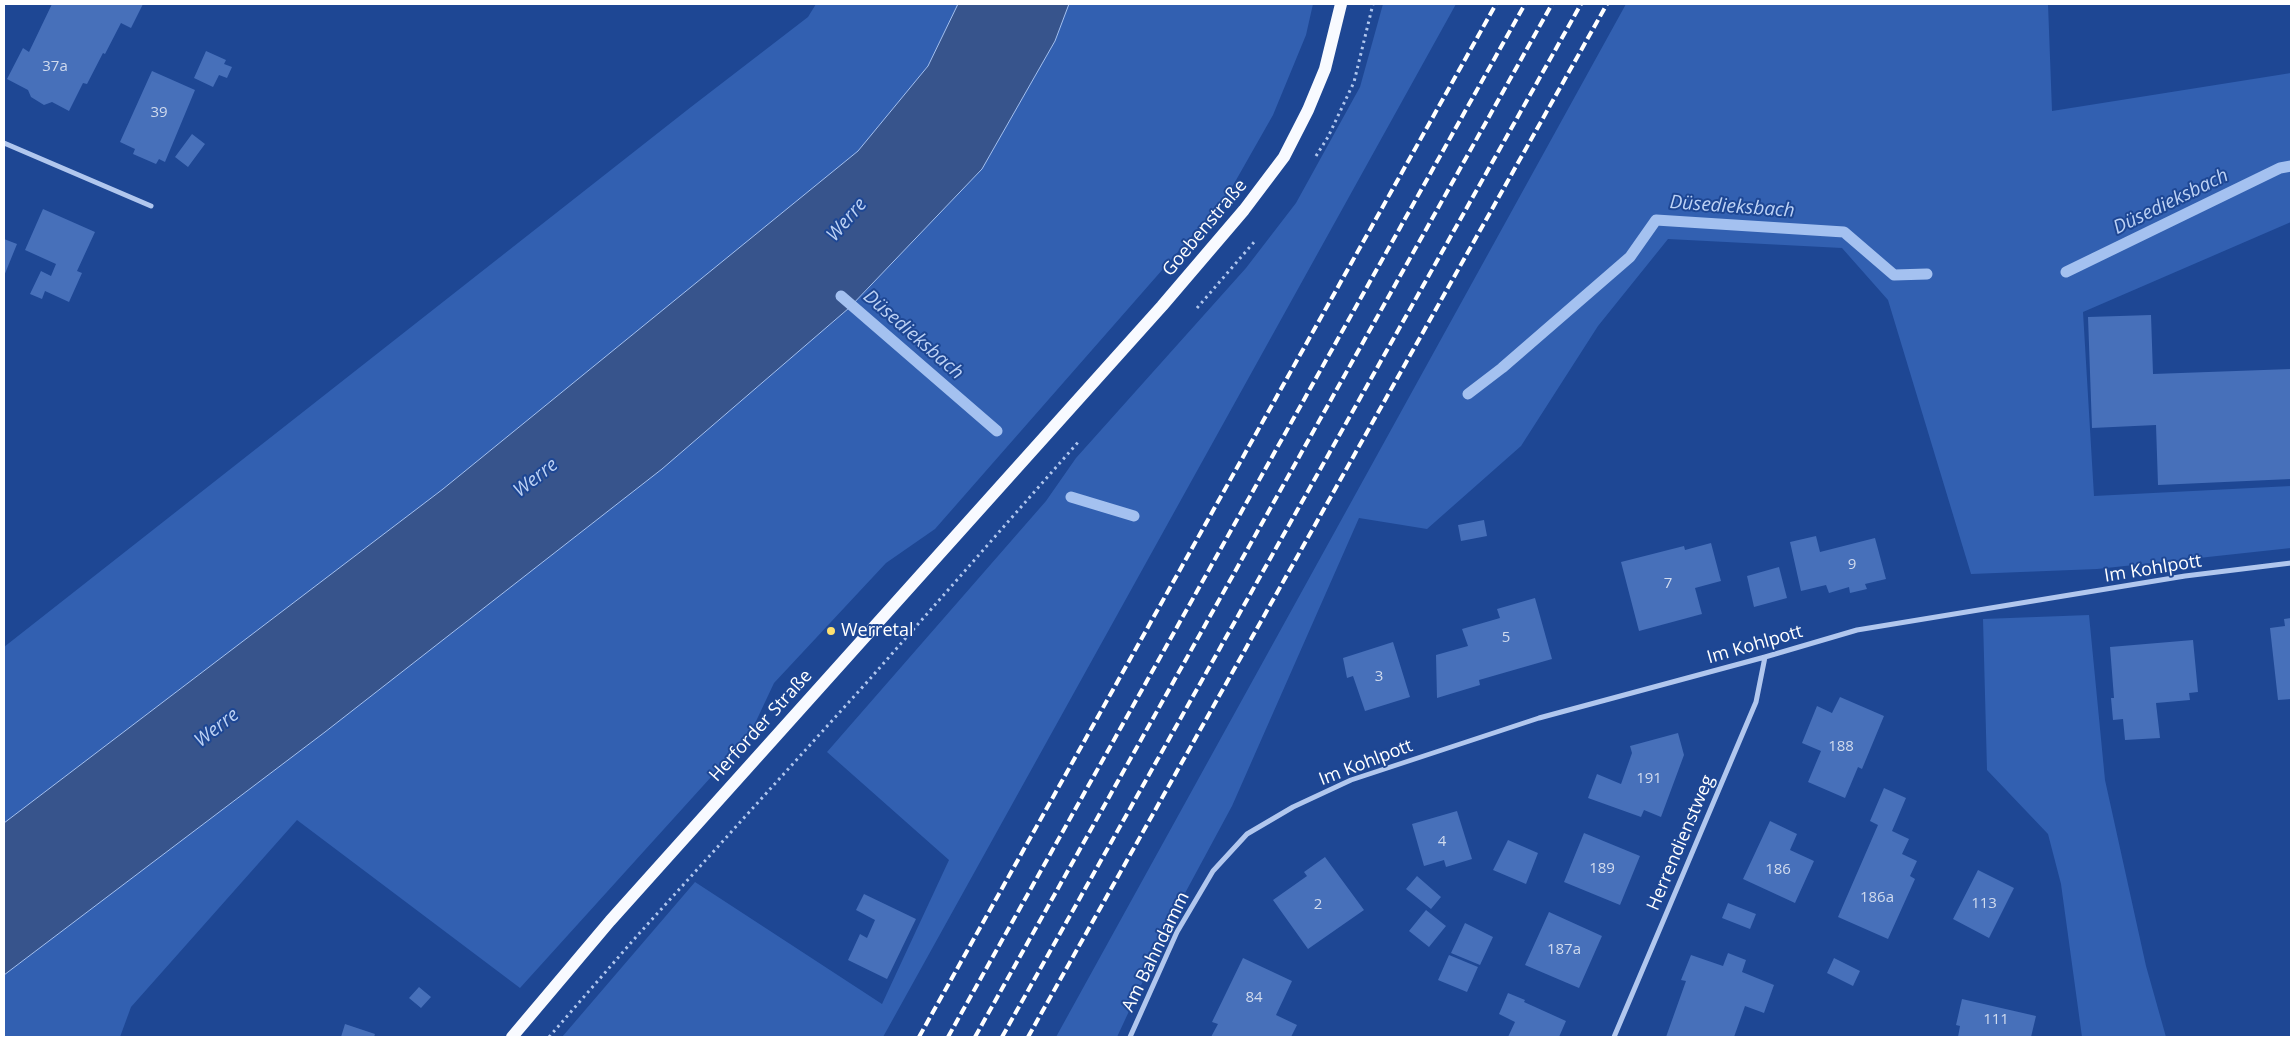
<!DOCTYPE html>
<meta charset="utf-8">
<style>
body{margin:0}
#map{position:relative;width:2295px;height:1041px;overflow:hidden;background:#1e4794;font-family:"Open Sans",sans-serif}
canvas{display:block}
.frame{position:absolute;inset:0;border:5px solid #fff;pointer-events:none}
</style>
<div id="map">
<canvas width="2295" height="1041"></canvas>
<div class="frame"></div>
</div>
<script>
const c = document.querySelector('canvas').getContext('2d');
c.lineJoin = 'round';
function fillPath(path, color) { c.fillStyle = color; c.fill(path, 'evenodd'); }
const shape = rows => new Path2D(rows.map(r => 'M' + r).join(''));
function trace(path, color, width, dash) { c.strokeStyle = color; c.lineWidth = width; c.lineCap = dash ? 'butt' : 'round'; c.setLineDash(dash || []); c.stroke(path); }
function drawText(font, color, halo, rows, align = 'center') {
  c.font = font + ' "Open Sans",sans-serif'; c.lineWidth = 4; c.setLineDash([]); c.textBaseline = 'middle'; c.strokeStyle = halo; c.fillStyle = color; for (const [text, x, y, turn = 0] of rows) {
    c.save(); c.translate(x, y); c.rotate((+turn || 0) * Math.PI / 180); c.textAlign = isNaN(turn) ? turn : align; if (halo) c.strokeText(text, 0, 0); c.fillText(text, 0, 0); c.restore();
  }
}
const green = shape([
 [816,4,958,4,928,66,858,151,443,489,4,823,4,647,691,107,808,17],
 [1069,4,1313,4,1306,35,1273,115,1227,196,935,529,886,563,774,683,750,734,520,988,297,820,131,1007,120,1037,4,1037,4,975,325,732,662,469,849,308,982,169,1055,41],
 [1383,4,1456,4,883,1037,562,1037,695,882,882,1004,949,860,827,752,1046,501,1076,458,1246,268,1296,203,1360,87],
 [1626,4,2048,4,2052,111,2291,73,2291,222,2083,312,2094,496,2291,486,2291,548,2097,569,1971,574,1888,300,1842,248,1668,239,1598,326,1521,446,1427,529,1359,518,1232,806,1177,908,1117,1037,1056,1037],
 [2089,615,2105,780,2146,966,2166,1037,2082,1037,2061,884,2048,834,1987,770,1983,619]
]);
const water = shape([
 [958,4,1069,4,1055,41,982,169,849,308,662,469,325,732,4,975,4,823,443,489,858,151,928,66,958,4]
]);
const stream = shape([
 [2066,272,2280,168,2291,166],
 [841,296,997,431],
 [1468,394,1502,368,1630,257,1656,220,1844,232,1894,275,1927,274],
 [1071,497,1134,516]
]);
const building = shape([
 [52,4,143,4,131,28,121,23,105,54,103,53,87,84,83,83,69,111,52,102,44,105,31,97,28,90,7,79,23,48,29,52],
 [206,51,226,60,224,64,232,67,227,78,219,75,213,87,194,78],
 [152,71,195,90,165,162,159,159,156,164,133,154,135,149,120,142],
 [192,134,205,144,188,167,175,157],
 [43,209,95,232,77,271,82,273,69,302,45,291,42,299,30,294,41,271,51,276,56,264,25,250],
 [4,239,17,244,4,276],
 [2151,315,2153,374,2291,369,2291,479,2158,485,2156,425,2092,428,2088,317],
 [1484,520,1487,536,1461,541,1458,525],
 [1816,536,1820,552,1875,538,1886,579,1865,584,1867,589,1850,593,1849,587,1829,593,1826,585,1801,591,1790,542],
 [1711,543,1721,581,1695,588,1702,614,1639,631,1621,562,1684,546,1685,550],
 [1779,567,1787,598,1754,607,1747,576],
 [1535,598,1552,659,1479,680,1480,685,1437,698,1436,655,1468,646,1462,629,1500,618,1497,609],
 [2291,618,2291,699,2278,700,2270,628,2285,626,2284,619],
 [2193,640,2198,692,2189,693,2190,700,2156,703,2160,738,2125,740,2123,719,2113,720,2111,698,2114,698,2110,647],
 [1393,642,1410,697,1365,711,1353,676,1347,678,1343,658],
 [1840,697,1884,716,1862,769,1858,767,1845,798,1808,782,1821,751,1802,743,1817,706,1832,713],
 [1678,733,1684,755,1661,817,1644,810,1641,817,1588,798,1597,774,1621,784,1632,753,1630,746],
 [1884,788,1906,798,1892,831,1909,839,1902,854,1917,861,1910,876,1915,879,1888,939,1838,917,1878,825,1870,821],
 [1457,811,1472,859,1446,867,1444,860,1424,866,1412,824],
 [1770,821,1797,834,1790,850,1814,861,1795,903,1743,879],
 [1584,833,1640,856,1620,905,1564,882],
 [1508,840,1538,853,1526,884,1493,870],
 [1325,857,1364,910,1308,949,1273,900,1307,876,1304,872],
 [1978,870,2014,888,1989,938,1953,919],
 [1417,876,1441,897,1431,909,1406,889],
 [864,894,916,919,887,979,848,960,860,934,867,938,875,920,856,910],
 [1728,903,1756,914,1750,929,1722,918],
 [1426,910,1446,926,1429,947,1409,931],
 [1549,912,1602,936,1579,988,1525,965],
 [1465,923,1493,937,1480,965,1451,953],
 [1728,953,1746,960,1742,972,1774,985,1764,1013,1745,1006,1734,1037,1666,1037,1686,981,1681,980,1691,955,1723,966],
 [1449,955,1478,967,1467,992,1438,980],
 [1243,958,1292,981,1276,1015,1297,1025,1291,1037,1211,1037,1218,1024,1212,1022],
 [1834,958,1860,971,1853,986,1827,973],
 [419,987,431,997,421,1008,409,998],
 [1508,993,1525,1000,1524,1002,1566,1021,1559,1037,1508,1037,1515,1022,1499,1014],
 [1962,999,2036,1016,2031,1037,1958,1037,1960,1026,1956,1025],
 [345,1024,375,1034,374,1037,341,1037]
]);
const path = shape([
 [1316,156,1328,137,1354,82,1373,4],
 [1197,308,1255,241],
 [549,1037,636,937,868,681,1080,440]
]);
const minor = shape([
 [4,143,151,206],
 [1130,1037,1177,932,1213,871,1247,834,1293,807,1351,780,1539,718,1765,657,1857,630,2185,576,2291,563],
 [1614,1037,1756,702,1765,657]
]);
const primary = shape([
 [512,1037,610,921,1162,306,1244,210,1284,157,1308,110,1325,69,1341,4]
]);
const rail = shape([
 [919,1037,1496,4],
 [948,1037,1525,4],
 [975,1037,1552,4],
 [1002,1037,1581,4],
 [1028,1037,1607,4]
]);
const markers = [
 [831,631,5,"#fde070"]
];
const numberNames = [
 ["37a",55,67],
 ["39",159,113],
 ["9",1852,565],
 ["7",1668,584],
 ["5",1506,638],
 ["3",1379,677],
 ["188",1841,747],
 ["191",1649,779],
 ["4",1442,842],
 ["189",1602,869],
 ["186",1778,870],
 ["186a",1877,898],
 ["113",1984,904],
 ["2",1318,905],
 ["187a",1564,950],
 ["84",1254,998],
 ["111",1996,1020]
];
const streetNames = [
 ["Goebenstraße",1205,228,-50],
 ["Im Kohlpott",2153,569,-9],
 ["Im Kohlpott",1755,645,-16],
 ["Herforder Straße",761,726,-48],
 ["Im Kohlpott",1366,763,-21],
 ["Herrendienstweg",1681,843,-67],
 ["Am Bahndamm",1156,952,-64]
];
const poiNames = [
 ["Werretal",841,631]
];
const waterNames = [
 ["Düsedieksbach",2171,202,-26],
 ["Düsedieksbach",1732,207,4],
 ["Werre",847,220,-49],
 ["Düsedieksbach",913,335,41],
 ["Werre",536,478,-38],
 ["Werre",217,728,-38]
];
fillPath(green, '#3260b1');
fillPath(water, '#37548c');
trace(water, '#a4c1f0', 1);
trace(stream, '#a4c1f0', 11);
fillPath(building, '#4770ba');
trace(path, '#b1c7ee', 3, [2.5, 4]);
trace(minor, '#b1c7ee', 5);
trace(primary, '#f8faff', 12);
trace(rail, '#fff', 4, [9, 4]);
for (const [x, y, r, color] of markers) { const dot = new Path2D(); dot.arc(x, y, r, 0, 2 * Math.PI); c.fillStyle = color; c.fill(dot); trace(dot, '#1e4794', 2); }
drawText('15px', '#d1dbee', null, numberNames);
drawText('18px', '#fff', '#1e4794', streetNames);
drawText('18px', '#fff', '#1e4794', poiNames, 'left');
drawText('italic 19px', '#bdd2f5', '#1e4794', waterNames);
</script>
